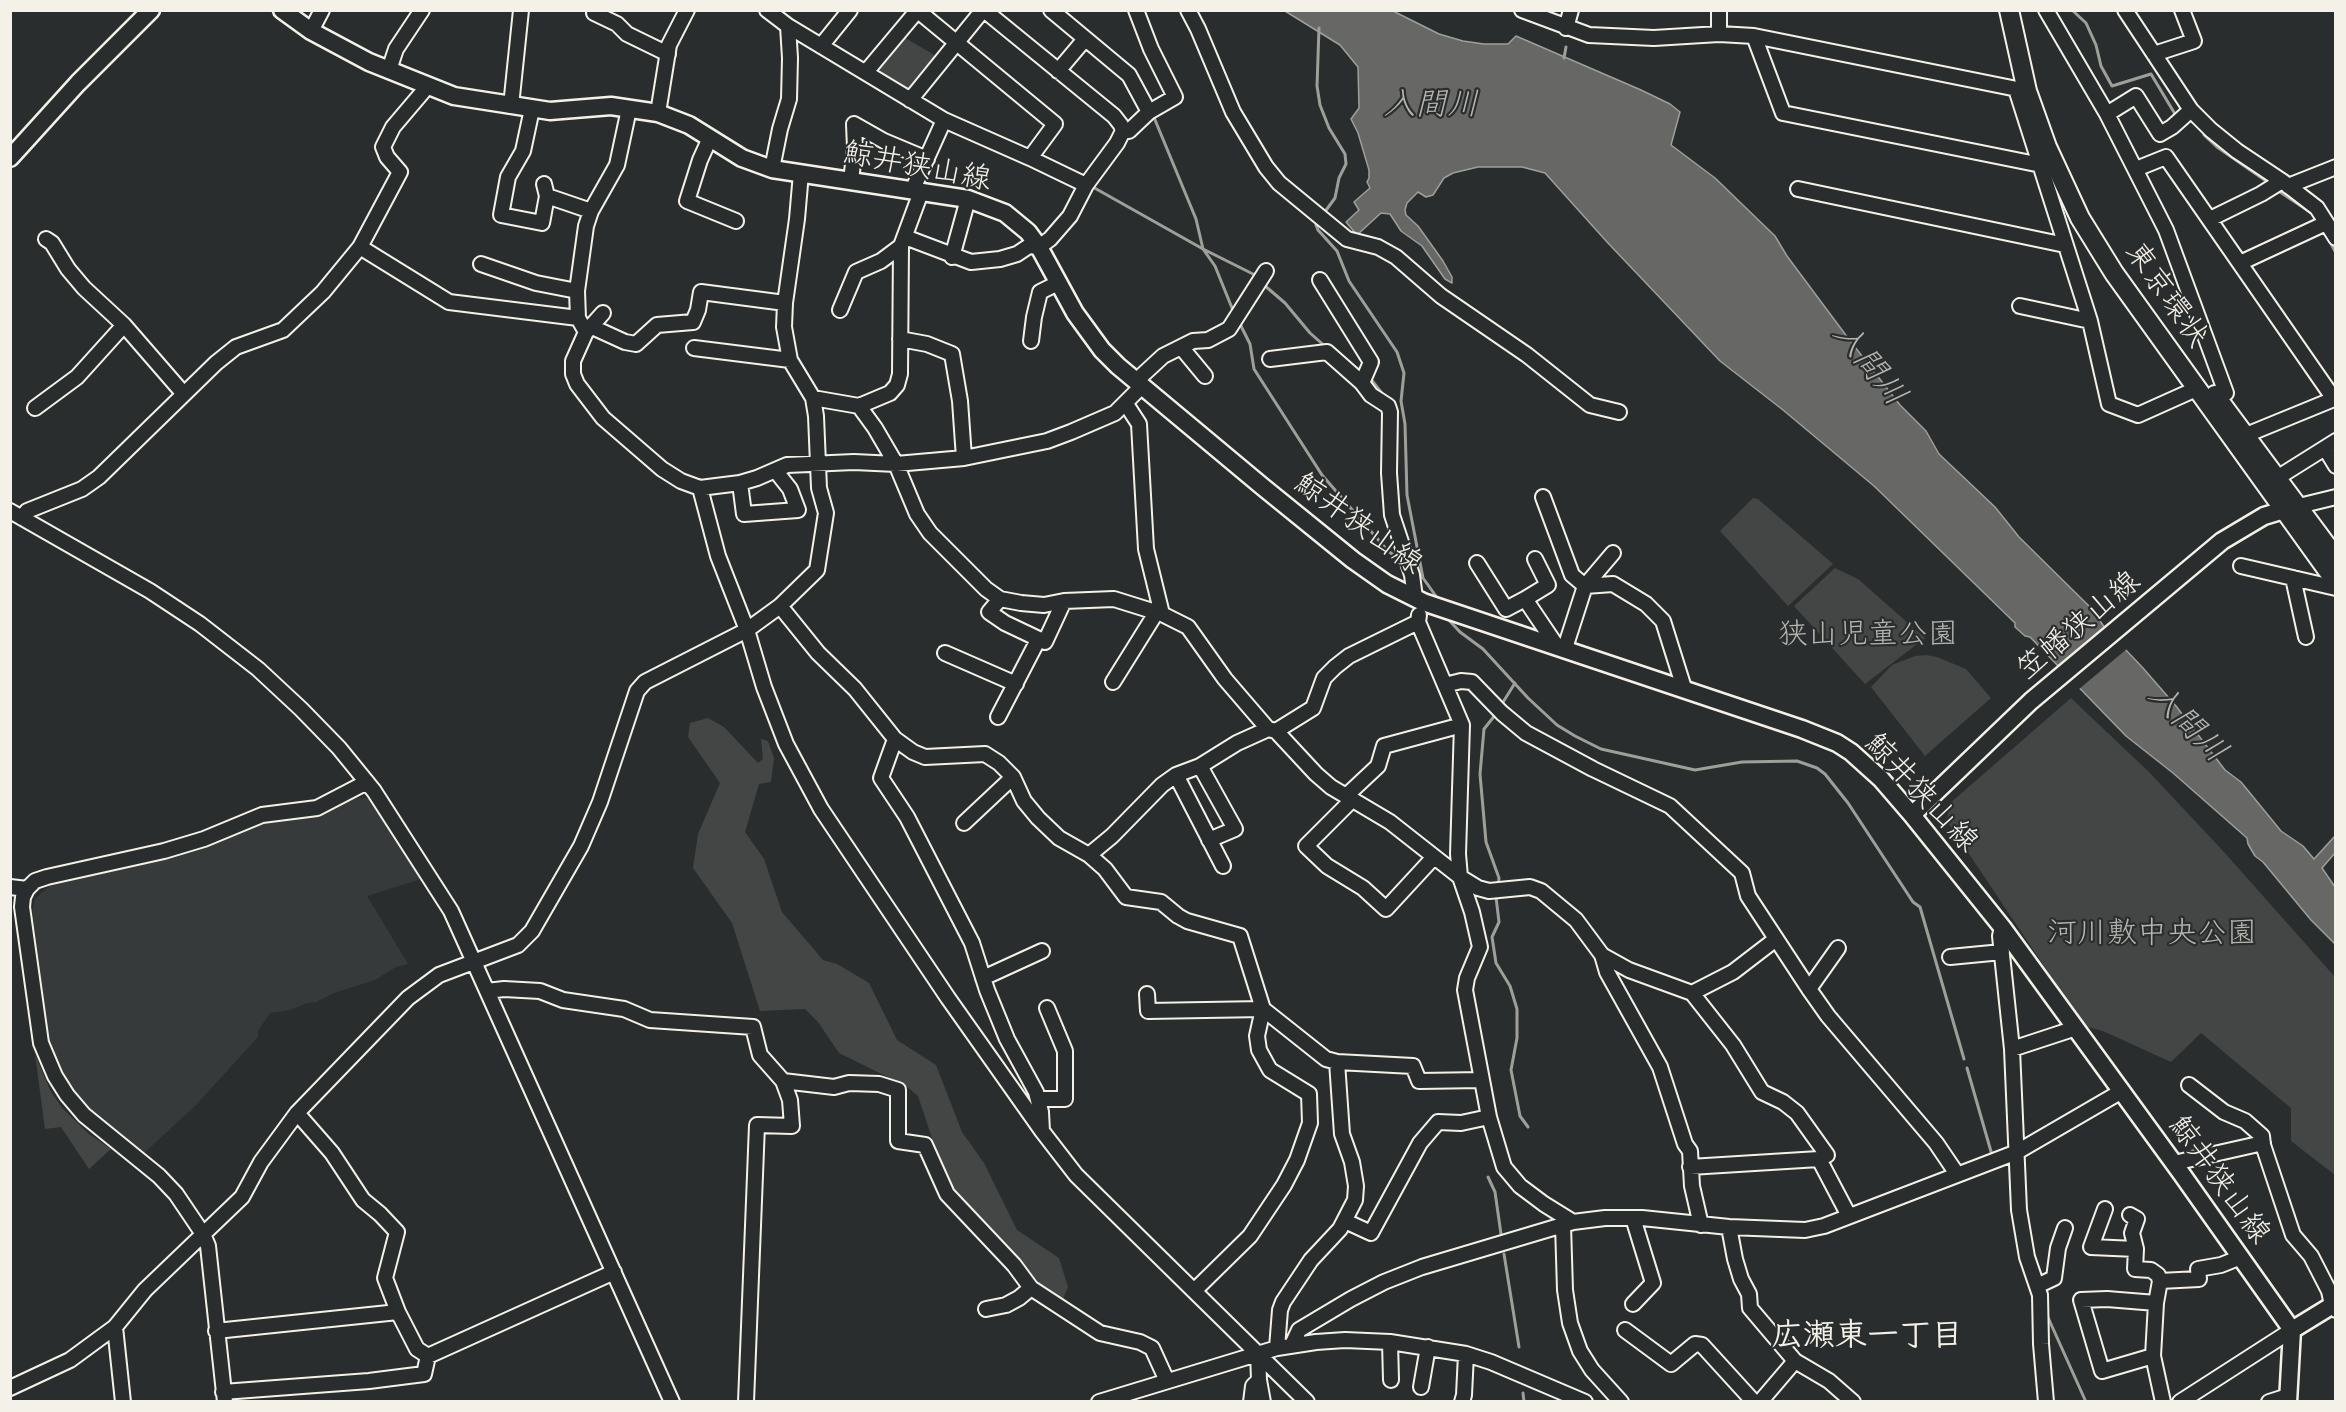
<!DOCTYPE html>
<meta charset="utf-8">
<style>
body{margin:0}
#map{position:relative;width:2346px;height:1412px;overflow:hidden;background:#2a2d2e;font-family:Caveat,sans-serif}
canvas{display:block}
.frame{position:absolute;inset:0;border:12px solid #f4f1e8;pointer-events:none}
</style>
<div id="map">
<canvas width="2346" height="1412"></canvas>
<div class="frame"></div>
</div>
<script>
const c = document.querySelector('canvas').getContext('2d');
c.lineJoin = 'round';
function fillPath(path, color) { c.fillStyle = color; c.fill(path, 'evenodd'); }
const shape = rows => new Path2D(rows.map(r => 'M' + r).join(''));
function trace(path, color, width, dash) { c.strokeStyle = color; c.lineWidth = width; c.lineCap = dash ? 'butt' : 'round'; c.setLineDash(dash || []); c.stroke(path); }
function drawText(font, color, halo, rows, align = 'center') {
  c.font = font + ' Caveat,"Klee One",sans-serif'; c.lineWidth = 4.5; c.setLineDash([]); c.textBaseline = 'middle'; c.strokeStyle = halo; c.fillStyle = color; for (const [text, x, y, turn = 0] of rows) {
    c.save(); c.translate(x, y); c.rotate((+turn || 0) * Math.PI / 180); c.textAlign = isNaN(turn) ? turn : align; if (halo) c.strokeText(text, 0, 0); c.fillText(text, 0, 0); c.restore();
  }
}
const built = shape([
 [351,798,373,798,421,879,367,896,408,964,396,967,375,980,334,993,316,1002,307,1003,290,1010,270,1013,258,1031,258,1037,196,1105,142,1155,85,1111,59,1075,45,1042,30,923,35,899,49,886,197,851,272,819,307,818,338,806]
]);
const green = shape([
 [902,36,936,56,907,92,872,72],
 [1753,498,1758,499,1833,564,1788,606,1720,531],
 [1835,568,1858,579,1925,638,1865,684,1794,606],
 [1926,655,1937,657,1966,669,1991,698,1925,756,1871,687,1892,665,1915,656],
 [2071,698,2149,772,2224,852,2335,977,2335,1175,2291,1141,2291,1108,2201,1033,2171,1062,2103,1031,2084,1026,1947,821,1949,804],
 [708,718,724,727,758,763,763,759,761,739,768,741,774,758,771,782,759,784,745,832,764,859,782,912,823,960,837,964,869,983,897,1040,936,1065,962,1132,984,1163,1017,1230,1059,1258,1068,1287,1062,1301,1034,1284,955,1194,941,1165,918,1096,906,1086,839,1053,818,1022,805,1009,760,1011,732,923,693,868,698,834,720,783,688,737,690,723],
 [35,1054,50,1090,62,1108,89,1134,111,1149,89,1169,61,1127,45,1129]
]);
const water = shape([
 [1285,11,1393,11,1439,34,1463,41,1484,44,1508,44,1516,36,1641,90,1670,104,1680,112,1671,145,1715,178,1775,236,1787,256,1848,338,1900,405,1926,431,1939,454,1995,507,2019,537,2091,608,2105,628,2143,668,2176,706,2225,770,2241,782,2281,831,2303,846,2314,859,2335,836,2335,853,2322,868,2335,887,2335,944,2311,920,2263,862,2255,856,2248,844,2247,838,2173,773,2126,736,2030,637,2025,636,2015,627,2015,623,1874,486,1783,410,1720,361,1607,242,1545,173,1522,167,1478,167,1453,173,1444,178,1433,195,1426,197,1418,192,1407,203,1405,210,1406,215,1418,226,1443,261,1452,277,1452,283,1445,279,1422,246,1401,231,1390,214,1381,213,1357,235,1346,222,1359,210,1354,202,1370,188,1367,182,1369,178,1369,170,1358,133,1351,119,1359,108,1358,67,1340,45,1285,11]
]);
const pier = shape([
 [2109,628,2128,648,2078,690,2059,671]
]);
const stream = shape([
 [2072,10,2086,23,2096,45,2101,66,2112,86,2151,74,2175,114],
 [1319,28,1317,86,1320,105,1329,128,1345,154,1346,164,1339,178,1335,198,1324,213],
 [1564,58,1566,47],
 [1153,115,1196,219,1203,249,1215,266,1232,308],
 [2204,135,2217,147,2269,183],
 [1091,186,1203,249,1255,275],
 [2277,190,2310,212],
 [1319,221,1316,225,1318,230,1337,251,1349,281,1397,352,1404,373,1401,401,1405,424,1407,495,1423,578],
 [2329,240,2336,253],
 [1264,285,1285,303,1310,333,1327,348],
 [1240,324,1250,344,1254,369,1322,475,1388,551,1402,561],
 [1370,378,1384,396],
 [1417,573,1423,578,1438,599],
 [1447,618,1460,632,1483,649,1528,698,1557,725,1575,736,1601,749,1695,770,1742,762,1797,761,1817,768,1825,774,1848,803,1913,902,1920,907,1964,1059],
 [1500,707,1515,683],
 [1496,714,1484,729,1480,774,1486,842,1499,878,1498,886],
 [1496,897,1499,922,1492,937,1496,963,1510,986,1517,1009,1517,1038,1511,1070,1520,1116,1528,1127],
 [1967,1068,1992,1155],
 [1488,1177,1495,1192,1501,1234],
 [1504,1254,1519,1347],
 [2046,1313,2086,1402],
 [1523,1393,1524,1402]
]);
const minor = shape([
 [595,10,594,13,617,24,627,34,668,54],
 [767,10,788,26,790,58,789,99,780,129,772,169],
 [1051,10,1129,75,1149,112],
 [1188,10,1198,29,1233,112,1266,167,1279,183,1347,239,1378,247,1396,257,1441,296,1527,355,1590,405,1619,412],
 [1522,10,1589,35,1654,38,1719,34,1754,36,2027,91],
 [1719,10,1719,34],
 [2046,10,2107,114,2166,230,2226,393,2217,398],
 [2125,10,2191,110,2211,130,2237,151,2282,181,2317,208,2336,238],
 [788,26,944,120,1030,158,1055,124,917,10],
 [1566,28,1571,10],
 [311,31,322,10],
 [1754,36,1783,113,2041,165],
 [821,46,850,10],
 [2154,54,2194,41,2182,10],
 [389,70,396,49,422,10],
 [1058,71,1085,39],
 [866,72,917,11],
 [2016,89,2090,321,2109,404,2138,415,2196,389],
 [910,100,983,10],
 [511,106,521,10],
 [532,109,523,151,508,177,501,215,542,223,547,196,544,184],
 [629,109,617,165,591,211,586,226,577,291,578,318,586,332,573,361,573,374,577,384,603,418,662,469,681,481,700,488,740,483,757,478,787,465,854,462,896,464,964,458,1047,441,1071,432,1115,413,1142,386],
 [658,113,669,45,687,10],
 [2107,114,2136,96,2160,134,2172,127,2191,110],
 [1123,131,1129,131,1149,112,1175,97,1151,49,1136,10],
 [710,138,700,160,687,201,736,221],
 [1030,158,1086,185],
 [2136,169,2166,157,2334,399,2246,435],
 [851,180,855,148,854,124,884,141,927,159],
 [2288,186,2336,167],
 [1798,189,2065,245],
 [912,191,944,120],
 [547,196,591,211],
 [2210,219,2261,194,2282,181],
 [905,237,971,262,1000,259,1017,254,1029,246,1039,247,1050,239,1070,216,1086,185,1117,143,1123,131,1121,125,1114,116,984,10],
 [46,239,52,243,68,269,84,288,124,325,183,393],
 [360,247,449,302,578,318],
 [952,257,968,199],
 [2240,263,2326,223],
 [481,264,536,283,577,291],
 [1320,280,1371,362,1362,383,1371,395,1388,406,1390,412,1389,473,1392,515,1412,575,1415,598],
 [2020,306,2090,321],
 [840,310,856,272,881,261,901,246],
 [590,326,625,342,636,344,657,325,693,322,698,310,701,292,785,303],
 [587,331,603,313],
 [900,339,927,344,952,354,960,401,964,458],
 [1031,341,1034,317,1040,292,1058,283],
 [1181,347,1205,376],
 [694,348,790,360],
 [1270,359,1327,352,1362,383],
 [1136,381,1163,356,1193,341,1208,340,1229,329,1266,271],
 [813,398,859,406,890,393,897,385,900,374,901,246,921,192],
 [1126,404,1139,424,1146,549,1162,614],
 [859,406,875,428,896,464,917,514,930,533,986,589,1000,599,1021,603,1044,605,1064,601,1114,599,1162,614,1188,627,1225,679,1268,729],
 [35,408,77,377,124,325],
 [2325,448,2336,466],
 [2277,478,2336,441],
 [740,483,744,514,798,510,790,489,775,470],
 [700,488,718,556,747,630,764,687,786,744,821,809,948,998,1042,1131,1076,1175,1307,1402],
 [1543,497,1572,575,1585,586,1613,584,1646,604,1663,621,1684,688],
 [2299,506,2336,497],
 [10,511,150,591,200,624,258,669,301,709,339,748,374,791,451,911,672,1402],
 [22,518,27,511,82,489,99,477,216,363,236,347,283,330,323,292,360,247,400,172,387,157,383,147,393,127,427,87],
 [1535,559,1548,585,1525,599,1556,645],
 [1477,563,1506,609,1525,599],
 [2241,566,2336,588],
 [2293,578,2306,637],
 [1000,599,989,612,1005,623,1045,642,1064,601],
 [780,606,818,653,855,689,895,739,913,752,925,757,985,754,999,763,1013,777,1024,801,1038,818,1059,838,1089,855,1112,836,1162,785,1176,775,1200,766,1237,743,1268,729,1276,731,1313,708,1324,678,1335,667,1349,656,1418,622],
 [1419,615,1418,622,1462,725,1458,854,1460,877,1472,912,1480,947,1467,978,1465,990,1489,1117,1504,1167,1520,1186,1544,1204,1573,1222],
 [1565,648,1585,586,1613,553],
 [945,653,1016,684],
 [1113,682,1156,613],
 [1445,685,1461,681,1472,682,1502,713,1526,733,1593,769,1670,806,1742,873,1748,896,1809,989,1828,1016,1936,1143,1957,1174],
 [998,717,1038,640],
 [1276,731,1316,774,1331,787,1390,822,1460,877,1478,888,1489,891,1530,887,1541,891,1576,920,1602,955,1607,972,1660,1067,1685,1144,1690,1151,1692,1186,1701,1225],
 [895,739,881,778,907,817,972,943,987,990,1007,1039,1036,1092,1041,1112,1042,1131],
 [1200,766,1235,829,1209,840],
 [1176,775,1223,866],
 [1346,796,1378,766,1384,746,1462,725],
 [1352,800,1306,846,1327,866,1363,888,1386,909,1434,857],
 [964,823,1013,777],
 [1089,855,1105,869,1126,897,1161,902,1178,916,1187,921,1240,936,1263,1009,1326,1059,1337,1062,1413,1066,1419,1081,1482,1080],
 [10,887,27,889],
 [2002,927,2000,936,2012,1049,2019,1210,2027,1257,2040,1295,2041,1344,2046,1402],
 [1602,955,1629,970,1692,993,1733,1045,1762,1092,1783,1102,1797,1113,1827,1155,1819,1159,1690,1167],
 [1950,957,2002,952],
 [983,978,1042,951],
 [1809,989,1838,948],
 [487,991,504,989,540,991,563,1000,624,1009,650,1020,753,1027,760,1055,783,1081],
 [1692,993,1733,972,1776,939],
 [1147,994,1148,1011,1263,1009,1257,1036,1259,1050,1270,1070,1309,1094,1310,1123,1297,1160,1284,1185,1250,1236,1194,1291],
 [2012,1049,2076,1028],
 [2189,1085,2224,1112,2245,1121,2262,1136,2263,1145,2293,1235,2311,1256,2329,1291,2332,1305,2336,1310],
 [1038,1099,1065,1099,1065,1051,1047,1008],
 [297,1113,332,1153,363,1200,380,1214,397,1232,385,1278,398,1312],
 [1819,1159,1849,1216],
 [2174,1163,2263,1143],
 [2105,1209,2091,1247,2136,1249],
 [2130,1215,2137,1219,2132,1233,2136,1249,2135,1269,2151,1270,2158,1275,2160,1281,2156,1303,2153,1356,2163,1402],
 [1633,1218,1653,1283,1633,1304],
 [1345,1221,1371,1233,1420,1143,1438,1122,1461,1123,1489,1117],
 [1563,1225,1565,1290,1570,1323,1580,1351,1592,1370,1621,1402],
 [1729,1227,1735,1259,1741,1279,1749,1294,1750,1308,1795,1361,1829,1381,1853,1402],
 [2160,1281,2199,1279,2198,1269,2221,1265,2241,1257],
 [2037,1286,2054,1278,2058,1248,2065,1228],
 [986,1309,1006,1305,1019,1298,1031,1288,1100,1333,1140,1342,1152,1348,1167,1381],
 [115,1327,123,1402],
 [1625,1330,1671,1364,1695,1344,1702,1345,1754,1402],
 [216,1331,398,1312,417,1349,428,1356,614,1272],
 [1390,1342,1391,1380],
 [1292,1345,1299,1330,1351,1299,1384,1282,1422,1267,1573,1222,1605,1218,1642,1218,1729,1227,1805,1230,1824,1226,2017,1152,2122,1091],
 [1277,1348,1280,1310,1283,1302,1311,1260,1340,1229,1355,1200,1356,1186,1352,1162,1342,1134,1337,1062],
 [1258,1353,1259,1380,1263,1402],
 [2153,1356,2102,1371,2081,1300,2107,1299,2156,1303],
 [1421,1387,1428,1347],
 [10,1388,70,1360,115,1327,145,1290,242,1197,261,1162,297,1113,408,998,439,975,518,945,532,931,581,846,600,802,637,691,645,682,747,630,780,606,817,570,826,513,819,488,816,416,813,398,790,360,784,327,785,303,797,219,801,173],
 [223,1392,369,1381,424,1374,428,1356],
 [225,1402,208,1246,203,1234,176,1194,159,1176,84,1115,67,1095,55,1076,41,1043,22,907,23,897,27,889,35,881,47,877,164,851,204,839,262,815,317,808,367,782],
 [746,1402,757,1125,792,1126,790,1100,783,1081,834,1087,849,1083,879,1084,898,1090,898,1141,925,1145,947,1194,1014,1265,1031,1288],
 [1099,1402,1277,1348,1316,1342,1345,1340,1390,1342,1466,1354,1491,1362,1585,1402],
 [1251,1402,1253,1386,1259,1380],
 [1462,1402,1464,1395,1466,1354],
 [1760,1402,1795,1361],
 [2180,1402,2292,1330],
 [2269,1402,2288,1396]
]);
const major = shape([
 [282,10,311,31,369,62,454,96,550,111,611,106,658,113,689,125,742,158,772,169,968,199,1005,213,1028,232,1039,247,1075,313,1102,350,1118,366,1263,487,1353,560,1387,584,1423,602,1802,729,1837,743,1851,752,1881,779,1912,815,2002,927,2181,1173,2292,1330,2288,1402],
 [10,158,78,83,151,10],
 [1912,815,2031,701,2222,541,2264,516,2297,506],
 [2292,1330,2336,1303]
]);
const highway = shape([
 [2009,10,2027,91,2047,147,2080,218,2114,273,2336,582],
 [2215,395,2336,558]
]);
const streetNames = [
 ["鯨井狭山線",917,167,11],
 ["東京環状",2166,295,55],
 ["鯨井狭山線",1358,524,36],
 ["笠幡狭山線",2079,626,-40],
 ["鯨井狭山線",1921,793,47],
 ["鯨井狭山線",2219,1180,54]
];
const parkNames = [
 ["狭山児童公園",1868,635],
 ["河川敷中央公園",2152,934]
];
const waterNames = [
 ["入間川",1431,106],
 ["入間川",1869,365,51],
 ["入間川",2187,724,45]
];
const neighbourhoodNames = [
 ["広瀬東一丁目",1867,1337]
];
fillPath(built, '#373a3a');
fillPath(green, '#444645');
fillPath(water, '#676866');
trace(water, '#9f9f9a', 1.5);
fillPath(pier, '#2a2d2e');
trace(stream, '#9f9f9a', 3);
trace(minor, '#f4f1e8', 18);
trace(major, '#f4f1e8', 21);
trace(highway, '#f4f1e8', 22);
trace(minor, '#2a2d2e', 14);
trace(major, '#2a2d2e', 16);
trace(highway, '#2a2d2e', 18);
drawText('30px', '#f4f1e8', '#2a2d2e', streetNames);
drawText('30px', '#b6b5af', '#2a2d2e', parkNames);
drawText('italic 32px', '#b5b3ae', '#2a2d2e', waterNames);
drawText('bold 32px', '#f4f1e8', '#2a2d2e', neighbourhoodNames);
</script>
